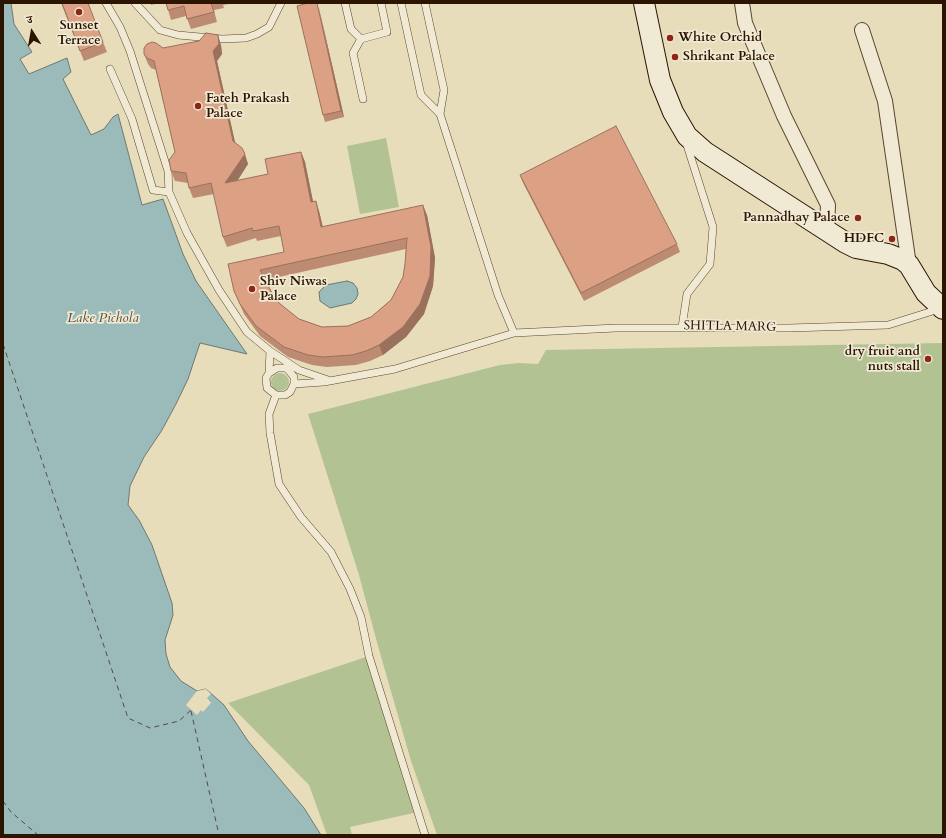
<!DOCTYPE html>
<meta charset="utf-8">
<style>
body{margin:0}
#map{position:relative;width:946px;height:838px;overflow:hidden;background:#e8ddbb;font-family:Cardo,"Noto Serif Devanagari",serif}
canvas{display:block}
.frame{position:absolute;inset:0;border:4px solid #2b1400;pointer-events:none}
.north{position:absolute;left:12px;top:12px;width:40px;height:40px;-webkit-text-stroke:3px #f0e9d3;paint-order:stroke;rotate:349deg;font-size:11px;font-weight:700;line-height:16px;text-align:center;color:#2b1400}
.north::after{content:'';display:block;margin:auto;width:14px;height:18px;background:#2b1400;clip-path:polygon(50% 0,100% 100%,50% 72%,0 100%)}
</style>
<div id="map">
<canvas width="946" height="838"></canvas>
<div class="frame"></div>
<div class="north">उ</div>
</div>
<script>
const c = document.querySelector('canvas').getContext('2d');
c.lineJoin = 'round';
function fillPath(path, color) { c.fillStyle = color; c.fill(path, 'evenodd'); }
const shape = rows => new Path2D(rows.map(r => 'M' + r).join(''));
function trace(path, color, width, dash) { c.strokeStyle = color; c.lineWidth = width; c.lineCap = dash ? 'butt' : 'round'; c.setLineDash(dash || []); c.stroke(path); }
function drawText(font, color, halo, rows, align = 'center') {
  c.font = font + ' Cardo,serif'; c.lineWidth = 3.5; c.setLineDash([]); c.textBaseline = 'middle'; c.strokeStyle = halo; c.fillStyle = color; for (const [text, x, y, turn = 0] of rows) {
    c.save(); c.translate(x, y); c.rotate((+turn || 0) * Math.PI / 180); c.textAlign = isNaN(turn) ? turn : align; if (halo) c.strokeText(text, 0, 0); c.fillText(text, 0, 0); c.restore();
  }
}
const green = shape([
 [386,138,399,207,360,214,347,146],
 [943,343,943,835,437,835,411,761,378,646,359,575,308,414,500,365,519,363,538,364,546,350],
 '271 382a9 9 0 1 1 18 0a9 9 0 1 1-18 0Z',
 [369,656,418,812,350,827,352,835,327,835,309,785,228,703]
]);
const water = shape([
 [3,3,11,3,14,24,32,52,20,59,29,74,67,58,71,72,63,79,91,135,104,129,113,117,118,114,142,205,163,199,183,254,196,281,247,354,200,343,188,379,176,404,162,430,144,457,130,486,128,505,139,520,152,545,172,603,173,615,165,640,166,654,170,667,181,681,197,691,206,689,224,705,248,741,304,808,321,835,3,835,3,3],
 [347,281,353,283,357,288,358,294,356,299,352,303,330,308,320,301,319,292,326,285,347,281]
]);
const pier = shape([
 [206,689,211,694,207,698,211,703,203,712,201,710,197,715,186,705,197,691]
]);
const ferry = shape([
 [3,344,128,718,150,728,179,721,191,710],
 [191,711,219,835],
 [3,801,11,812,38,835]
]);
const lane = shape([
 [106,3,120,27,130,51,168,171,169,192,187,233,219,290,247,332,270,351,269,373,266,378,267,388,276,395,285,395,290,392,294,384,294,377,290,372,286,368,277,368,269,373],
 [135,3,160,30,178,35,222,39,246,38,257,34,269,27,281,3],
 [345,3,351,29,361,39,387,32,381,3],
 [425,3,444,90,440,114],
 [361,39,353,53,363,99],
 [110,69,132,119,153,190,169,192],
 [682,327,687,294,710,264,713,227,686,142],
 [514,333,616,328,789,328,888,325,939,309],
 [270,351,299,370,328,380],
 [294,384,324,382,395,369,514,333,498,295,440,114,421,95,401,3],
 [276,395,269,414,270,433,279,484,301,517,331,552,350,589,361,617,369,656,425,835]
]);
const street = shape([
 [742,3,745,23,784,116,828,205,827,230],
 [862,30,885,101,909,265]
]);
const secondary = shape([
 [644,3,660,80,673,112,687,136,705,152,846,243,856,248,888,254,903,260,909,265,926,293,943,309]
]);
const wall = shape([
 [61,3,103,42,107,52,84,61],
 [151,3,159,3,151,5],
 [166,3,234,3,223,5,224,8,214,10,217,22,191,29,186,16,171,20],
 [319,8,344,117,325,122,323,115],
 [221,45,222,54,217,61,235,143,248,164,237,181,268,174,301,152,305,162,313,201,319,211,323,227,427,215,435,258,433,286,424,314,406,337,383,355,370,361,356,365,327,367,312,365,288,357,260,336,244,314,234,291,284,252,281,236,257,241,256,238,227,247,223,237,214,194,193,198,189,188,188,183,175,181,171,171,175,152,156,70,151,68,148,64,144,54,163,48],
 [406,249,405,264,403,277,391,300,371,317,348,326,322,327,299,319,279,303,272,293,265,280],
 [520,175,677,244,680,252,584,301,523,183]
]);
const shadedWall = shape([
 [318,3,319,8,344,117,341,111],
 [218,35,221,45,222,54,217,61,237,151,233,141,213,51],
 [301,152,305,162,315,212,311,202],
 [245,154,248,164,229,194,225,183],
 [316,201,319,211,325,237,321,227],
 [423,205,427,215,435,258,433,286,424,314,406,337,383,355,379,345,403,327]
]);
const building = shape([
 [62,3,88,3,103,42,80,51,62,3],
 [166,3,211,3,214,12,187,19,184,6,168,10,166,3],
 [308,3,317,3,341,111,323,115,297,6,308,3],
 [206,33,218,35,219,44,213,51,233,141,242,148,245,154,225,183,268,174,265,159,301,152,311,202,316,201,321,227,423,205,431,247,430,276,420,304,403,327,379,345,366,351,352,355,323,357,308,355,284,347,256,326,240,304,234,291,228,264,284,252,279,226,253,231,252,228,223,237,211,183,189,188,186,173,171,171,169,160,175,152,154,61,147,58,144,54,144,48,147,44,152,42,156,43,163,48,199,41,206,33],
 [407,238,405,264,403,277,391,300,371,317,348,326,322,327,299,319,279,303,272,293,260,270,407,238],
 [616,126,677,244,581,293,520,175,616,126]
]);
const markers = [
 [79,12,4,"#8f2418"],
 [670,38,4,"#8f2418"],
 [675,57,4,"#8f2418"],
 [198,106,4,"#8f2418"],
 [858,218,4,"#8f2418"],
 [892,239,4,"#8f2418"],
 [252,289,4,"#8f2418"],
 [928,359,4,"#8f2418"]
];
const poiNames = [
 ["Sunset",79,26,"center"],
 ["Terrace",79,41,"center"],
 ["White Orchid",678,38],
 ["Shrikant Palace",683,57],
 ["Fateh Prakash",206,99],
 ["Palace",206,114],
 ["Pannadhay Palace",850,218,"right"],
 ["HDFC",884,239,"right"],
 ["Shiv Niwas",260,282],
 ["Palace",260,297],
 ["dry fruit and",920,352,"right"],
 ["nuts stall",920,367,"right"]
];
const streetNames = [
 ["SHITLA MARG",730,327,1]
];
const waterNames = [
 ["Lake Pichola",103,319]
];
fillPath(green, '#b3c293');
fillPath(water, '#9bbaba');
trace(water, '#6e7870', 1);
fillPath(pier, '#e8ddbb');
trace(ferry, '#524e41', 1, [5, 4]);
trace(lane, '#5a462f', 8);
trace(street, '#5a462f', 16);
trace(secondary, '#2b1400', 22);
trace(lane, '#f0e9d3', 7);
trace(street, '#f0e9d3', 14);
trace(secondary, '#f0e9d3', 20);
fillPath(wall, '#bd8a72');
fillPath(shadedWall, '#9a715c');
fillPath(building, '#dca184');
trace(building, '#9a715c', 1);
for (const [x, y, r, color] of markers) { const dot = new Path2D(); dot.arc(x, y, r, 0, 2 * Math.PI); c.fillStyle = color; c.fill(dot); trace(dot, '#f0e9d3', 1.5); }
drawText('bold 13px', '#2b1400', '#f0e9d3', poiNames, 'left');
drawText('13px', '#2b1400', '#f0e9d3', streetNames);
drawText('italic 14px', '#524e41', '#f0e9d3', waterNames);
</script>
